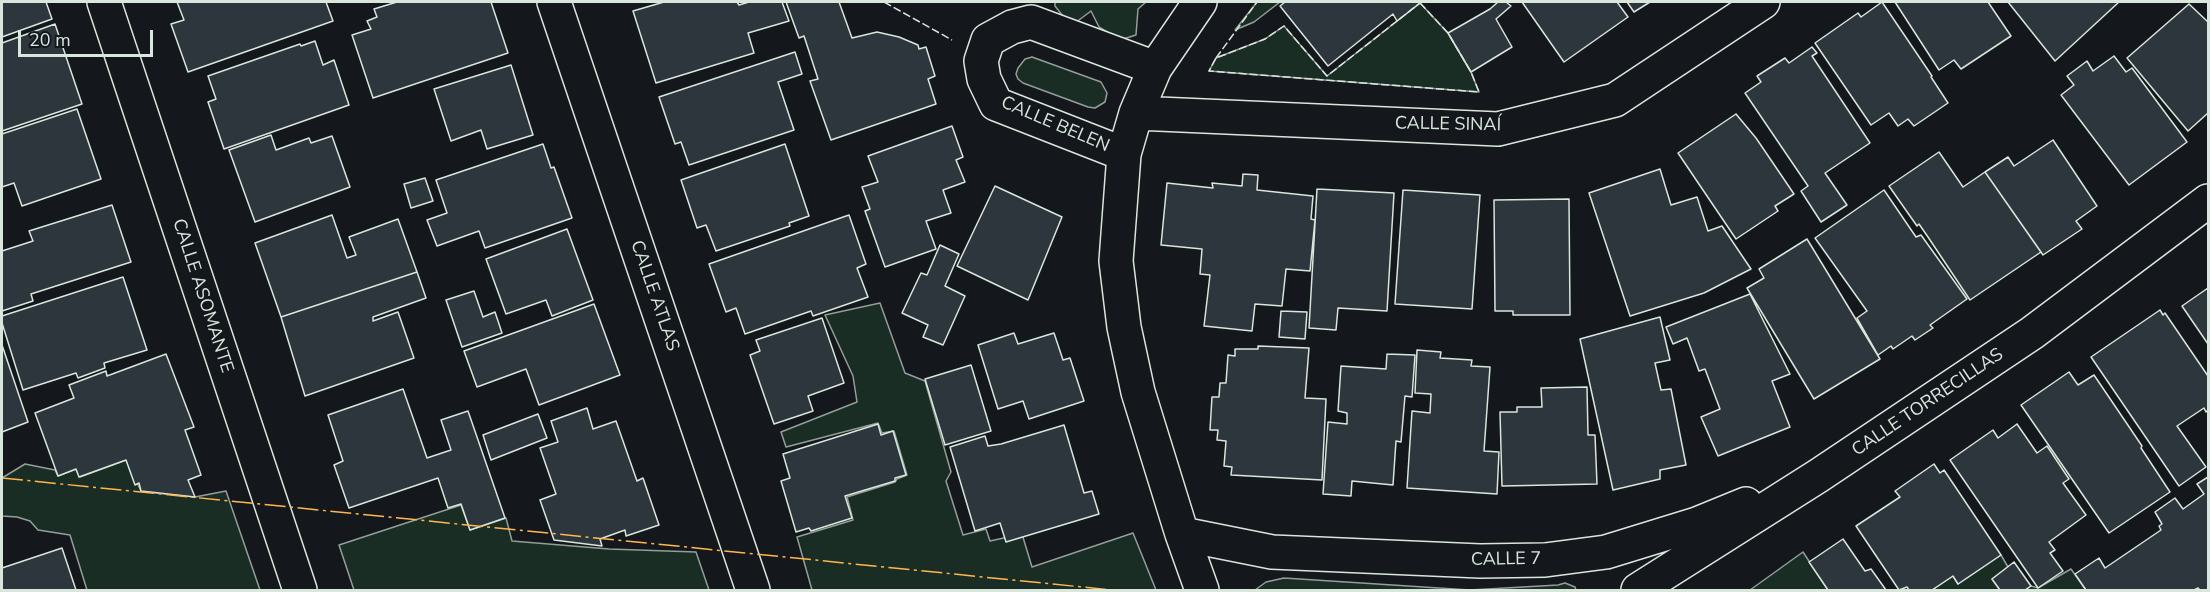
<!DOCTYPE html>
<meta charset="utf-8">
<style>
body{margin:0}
#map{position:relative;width:2210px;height:592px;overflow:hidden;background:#14181c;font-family:"Nunito Sans",sans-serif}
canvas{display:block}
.frame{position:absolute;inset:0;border:3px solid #d8e6dc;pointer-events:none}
.scale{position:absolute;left:18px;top:30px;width:135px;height:27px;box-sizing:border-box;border:3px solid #d8e6dc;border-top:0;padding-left:8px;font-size:18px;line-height:21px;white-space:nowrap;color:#d8e6dc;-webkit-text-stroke:4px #14181c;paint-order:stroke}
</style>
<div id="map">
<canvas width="2210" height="592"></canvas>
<div class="frame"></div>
<div class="scale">20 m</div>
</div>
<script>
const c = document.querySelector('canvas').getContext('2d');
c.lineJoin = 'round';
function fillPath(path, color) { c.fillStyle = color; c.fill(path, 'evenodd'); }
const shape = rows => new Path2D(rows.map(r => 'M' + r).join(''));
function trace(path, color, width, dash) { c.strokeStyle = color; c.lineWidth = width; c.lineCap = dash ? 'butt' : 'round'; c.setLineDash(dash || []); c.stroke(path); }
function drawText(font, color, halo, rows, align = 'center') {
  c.font = font + ' "Nunito Sans",sans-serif'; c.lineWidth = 4.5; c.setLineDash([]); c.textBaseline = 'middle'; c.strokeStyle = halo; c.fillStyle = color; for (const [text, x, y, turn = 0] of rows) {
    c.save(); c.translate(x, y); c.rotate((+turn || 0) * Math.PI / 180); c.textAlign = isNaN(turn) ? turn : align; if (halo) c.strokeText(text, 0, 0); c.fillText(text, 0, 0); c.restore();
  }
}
const green = shape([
 [1055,2,1146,2,1138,9,1136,35,1120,40,1099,27,1091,11,1075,23,1066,20,1055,6,1055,2],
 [1257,2,1280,2,1254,22,1235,30,1257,2],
 [1420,3,1448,33,1471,72,1479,92,1209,71,1216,58,1265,39,1284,26,1327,76,1420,3],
 [1032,57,1101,82,1107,93,1105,102,1095,108,1088,107,1023,83,1018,79,1016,74,1018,68,1025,59,1032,57],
 [880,303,905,373,925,381,951,472,946,481,963,535,986,529,990,541,1022,534,1032,567,1133,533,1156,590,812,590,797,537,853,520,847,497,895,482,897,479,907,475,894,431,882,433,878,423,786,447,781,432,857,402,853,376,825,315,880,303],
 [126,460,141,491,195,497,226,491,260,590,87,590,70,535,38,530,30,521,17,517,2,516,2,478,25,464,55,470,58,476,76,469,80,477,126,460],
 [461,505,470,530,506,518,512,541,609,549,696,552,709,590,354,590,339,545,461,505],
 [1803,552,1828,590,1750,590,1803,552],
 [2001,555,2008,567,1992,579,2000,590,1932,590,1953,576,1958,584,2001,555],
 [2071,569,2086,590,2025,590,2031,586,2038,588,2071,569],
 [1284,578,1470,590,1558,585,1565,583,1575,587,1576,590,1255,590,1266,582,1284,578]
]);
const building = shape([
 [2,2,46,2,52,19,2,37,2,2],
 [177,2,326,2,333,21,188,72,171,24,184,20,177,2],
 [397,2,491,2,508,53,373,98,352,35,371,29,367,21,377,17,374,9,397,2],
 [664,2,737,2,739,5,749,2,782,2,789,21,748,33,754,53,656,83,633,11,664,2],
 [786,2,839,2,852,38,877,32,899,37,918,45,919,49,926,47,935,76,928,79,936,104,831,140,810,81,818,79,804,36,799,38,786,2],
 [1285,2,1419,2,1420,3,1397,21,1393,14,1328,66,1280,6,1285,2],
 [1498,2,1506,2,1511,6,1496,19,1512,47,1471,72,1448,33,1490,9,1498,2],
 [1522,2,1617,2,1628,17,1564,62,1522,2],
 [1627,2,1650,2,1634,12,1627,2],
 [1882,2,1932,76,1931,77,1948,103,1914,126,1908,119,1898,126,1889,113,1871,125,1815,43,1858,13,1861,17,1882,2],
 [1895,2,1988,2,2011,36,1961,69,1954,60,1939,70,1895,2],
 [2008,2,2119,2,2055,61,2008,2],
 [2189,4,2208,22,2208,113,2188,131,2127,58,2189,4],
 [55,24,82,104,2,131,2,43,55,24],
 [315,41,323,65,334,60,349,105,224,149,208,102,216,99,208,76,300,44,301,46,315,41],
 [1812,47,1817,53,1812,56,1870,143,1825,173,1847,205,1821,222,1801,191,1808,186,1745,93,1761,82,1757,76,1785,58,1789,63,1812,47],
 [795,52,802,74,778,82,794,130,689,165,681,142,675,144,659,97,795,52],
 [2114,56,2126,72,2132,68,2187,142,2129,185,2061,95,2074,85,2067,76,2087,61,2093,71,2114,56],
 [511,65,533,135,487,149,481,130,451,141,434,89,511,65],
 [77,109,101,179,22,206,14,183,2,187,2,134,77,109],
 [1736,114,1756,138,1794,194,1775,206,1778,211,1736,239,1678,153,1736,114],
 [952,126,963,157,956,160,965,182,943,190,951,213,926,221,936,249,885,267,865,211,870,209,862,187,878,182,868,156,952,126],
 [271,135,276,150,309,138,311,143,332,136,350,187,255,222,229,150,271,135],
 [2053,140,2097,206,2076,221,2082,229,2043,255,1985,172,2008,157,2014,166,2053,140],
 [543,144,551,168,554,167,572,218,485,248,479,231,437,246,427,220,447,213,436,180,543,144],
 [785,144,809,216,789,223,790,226,716,251,706,225,697,228,681,180,785,144],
 [1939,152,1963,187,1985,172,2041,252,1970,300,1928,237,1919,224,1917,226,1889,186,1939,152],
 [1660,169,1671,205,1697,197,1708,231,1722,226,1751,269,1704,293,1630,316,1589,193,1660,169],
 [1243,174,1258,175,1257,190,1313,196,1311,219,1315,220,1310,271,1286,269,1282,306,1255,304,1252,331,1204,326,1210,275,1200,274,1202,249,1161,245,1167,183,1213,188,1212,183,1242,186,1243,174],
 [425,178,433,201,411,208,404,184,425,178],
 [995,186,1062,217,1028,300,957,266,995,186],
 [1317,189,1394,193,1387,311,1338,308,1336,330,1309,328,1317,189],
 [1403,190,1480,195,1472,309,1395,304,1403,190],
 [1884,190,1916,237,1921,235,1967,299,1930,325,1933,328,1915,340,1912,336,1893,349,1891,346,1878,355,1857,318,1867,311,1815,238,1884,190],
 [1569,199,1570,315,1513,315,1513,311,1495,311,1494,200,1569,199],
 [112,205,131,262,31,294,33,301,2,311,2,251,33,241,29,231,112,205],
 [332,215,347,258,356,255,349,237,398,219,417,272,281,317,255,243,332,215],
 [849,215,866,264,857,268,868,297,813,316,811,311,745,334,736,308,726,312,709,264,849,215],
 [567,229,593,300,552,316,546,300,506,314,486,259,567,229],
 [1807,239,1880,359,1814,399,1747,288,1764,278,1759,269,1807,239],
 [940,245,959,254,945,286,965,296,943,345,923,337,928,325,902,313,921,273,927,275,940,245],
 [417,272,426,298,373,317,373,321,398,312,414,358,305,396,281,317,417,272],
 [123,277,147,350,104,363,105,368,78,378,76,373,23,390,2,323,2,316,123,277],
 [2208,288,2208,344,2182,306,2208,288],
 [474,291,483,317,495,312,502,333,462,347,446,300,474,291],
 [1750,294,1790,374,1772,381,1790,427,1718,456,1701,417,1720,409,1705,369,1699,371,1687,338,1673,344,1666,327,1750,294],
 [594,304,620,375,539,405,526,369,477,387,464,351,594,304],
 [2160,310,2163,315,2165,313,2208,376,2208,410,2206,412,2204,408,2177,426,2206,467,2179,486,2091,357,2160,310],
 [1281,311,1307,312,1305,339,1279,337,1281,311],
 [1660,317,1670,360,1655,363,1661,390,1671,389,1686,465,1660,470,1660,479,1613,490,1580,339,1660,317],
 [822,318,844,383,808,396,813,411,774,424,750,355,760,351,756,340,822,318],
 [1014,333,1018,344,1054,333,1063,360,1070,358,1084,401,1029,419,1023,401,998,409,978,345,1014,333],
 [2,345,28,422,2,432,2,345],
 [1258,346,1309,348,1305,398,1326,399,1322,480,1231,475,1232,467,1224,466,1226,441,1217,440,1218,430,1210,430,1212,397,1219,397,1220,383,1226,383,1228,355,1235,356,1235,349,1258,349,1258,346],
 [1417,350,1441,352,1440,358,1472,360,1471,366,1490,367,1484,451,1499,452,1497,494,1407,488,1412,411,1430,413,1431,394,1415,393,1417,350],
 [166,354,194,427,185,430,201,475,188,480,195,497,141,491,139,483,135,485,126,460,79,477,76,469,58,476,35,413,74,398,69,385,106,371,107,376,166,354],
 [1387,354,1415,355,1412,397,1405,396,1401,442,1396,441,1393,485,1352,481,1351,496,1323,494,1328,422,1347,424,1347,413,1338,411,1341,366,1386,369,1387,354],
 [971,365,991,431,945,445,925,379,971,365],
 [2069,372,2078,385,2094,375,2142,446,2141,448,2170,492,2109,533,2021,405,2069,372],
 [1587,387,1588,435,1595,435,1597,484,1502,486,1500,412,1517,412,1517,407,1542,407,1541,388,1587,387],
 [403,389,427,458,451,450,441,420,468,411,505,518,470,530,461,504,448,508,438,478,349,508,334,465,343,461,328,415,403,389],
 [587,408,593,429,616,421,637,481,643,478,659,525,626,536,625,530,600,539,602,546,554,540,540,500,556,494,540,448,558,442,551,421,587,408],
 [538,414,547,438,491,460,483,435,538,414],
 [878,424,881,435,893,431,906,475,895,478,895,481,845,496,852,518,811,531,809,528,796,532,781,481,790,478,783,454,878,424],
 [2017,424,2037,453,2047,446,2069,479,2063,483,2086,515,2049,542,2055,550,2050,553,2063,571,2038,588,1950,460,1993,430,1998,438,2017,424],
 [1064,425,1084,493,1092,491,1099,514,1006,542,1000,523,975,531,950,447,985,436,988,446,1001,444,1064,425],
 [1934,464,1940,473,1944,470,2001,555,1958,584,1953,576,1932,590,1909,590,1907,587,1899,590,1856,526,1900,497,1895,491,1934,464],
 [2208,477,2208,590,2200,590,2198,588,2194,590,2086,590,2075,574,2099,558,2105,568,2161,530,2159,526,2162,524,2155,512,2175,498,2183,509,2204,494,2197,484,2208,477],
 [1843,539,1865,571,1871,569,1886,590,1828,590,1809,562,1843,539],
 [62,548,76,590,2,590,2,568,62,548],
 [2014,562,2031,586,2025,590,2000,590,1992,579,2014,562]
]);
const minor = shape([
 [104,2,300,590],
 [554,2,753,590],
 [1200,2,1155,68,1136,113,1124,154,1116,261,1124,327,1138,392,1182,534,1202,590],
 [1136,113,1498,129,1615,100,1763,2],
 [1124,154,996,104,984,79,981,61,988,40,1012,27,1031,22,1155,68],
 [1182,534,1272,552,1480,561,1545,560,1606,552,1697,524,1746,504],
 [1638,590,1818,476,2032,333,2208,201]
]);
const fence = shape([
 [884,2,952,40],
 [1420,3,1448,33,1471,72,1479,92,1209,71,1216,58,1265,39,1284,26,1327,76,1420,3],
 [1216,58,1257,2]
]);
const power = shape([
 [2,478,1112,590]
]);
const streetNames = [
 ["CALLE BELEN",1055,125,23],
 ["CALLE SINAÍ",1448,125,1],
 ["CALLE ASOMANTE",202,296,72],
 ["CALLE ATLAS",654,296,71],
 ["CALLE TORRECILLAS",1928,403,-34],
 ["CALLE 7",1506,560,-1]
];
fillPath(green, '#1a2d24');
trace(green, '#939e99', 1.5);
fillPath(building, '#2c363c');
trace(building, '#d8e6dc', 1.5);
trace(minor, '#d8e6dc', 36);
trace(minor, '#14181c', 33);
trace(fence, '#d8e6dc', 1.5, [8, 3]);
trace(power, '#ffb74d', 1.5, [21, 4.5, 3, 4.5]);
drawText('18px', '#d8e6dc', '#14181c', streetNames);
</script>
